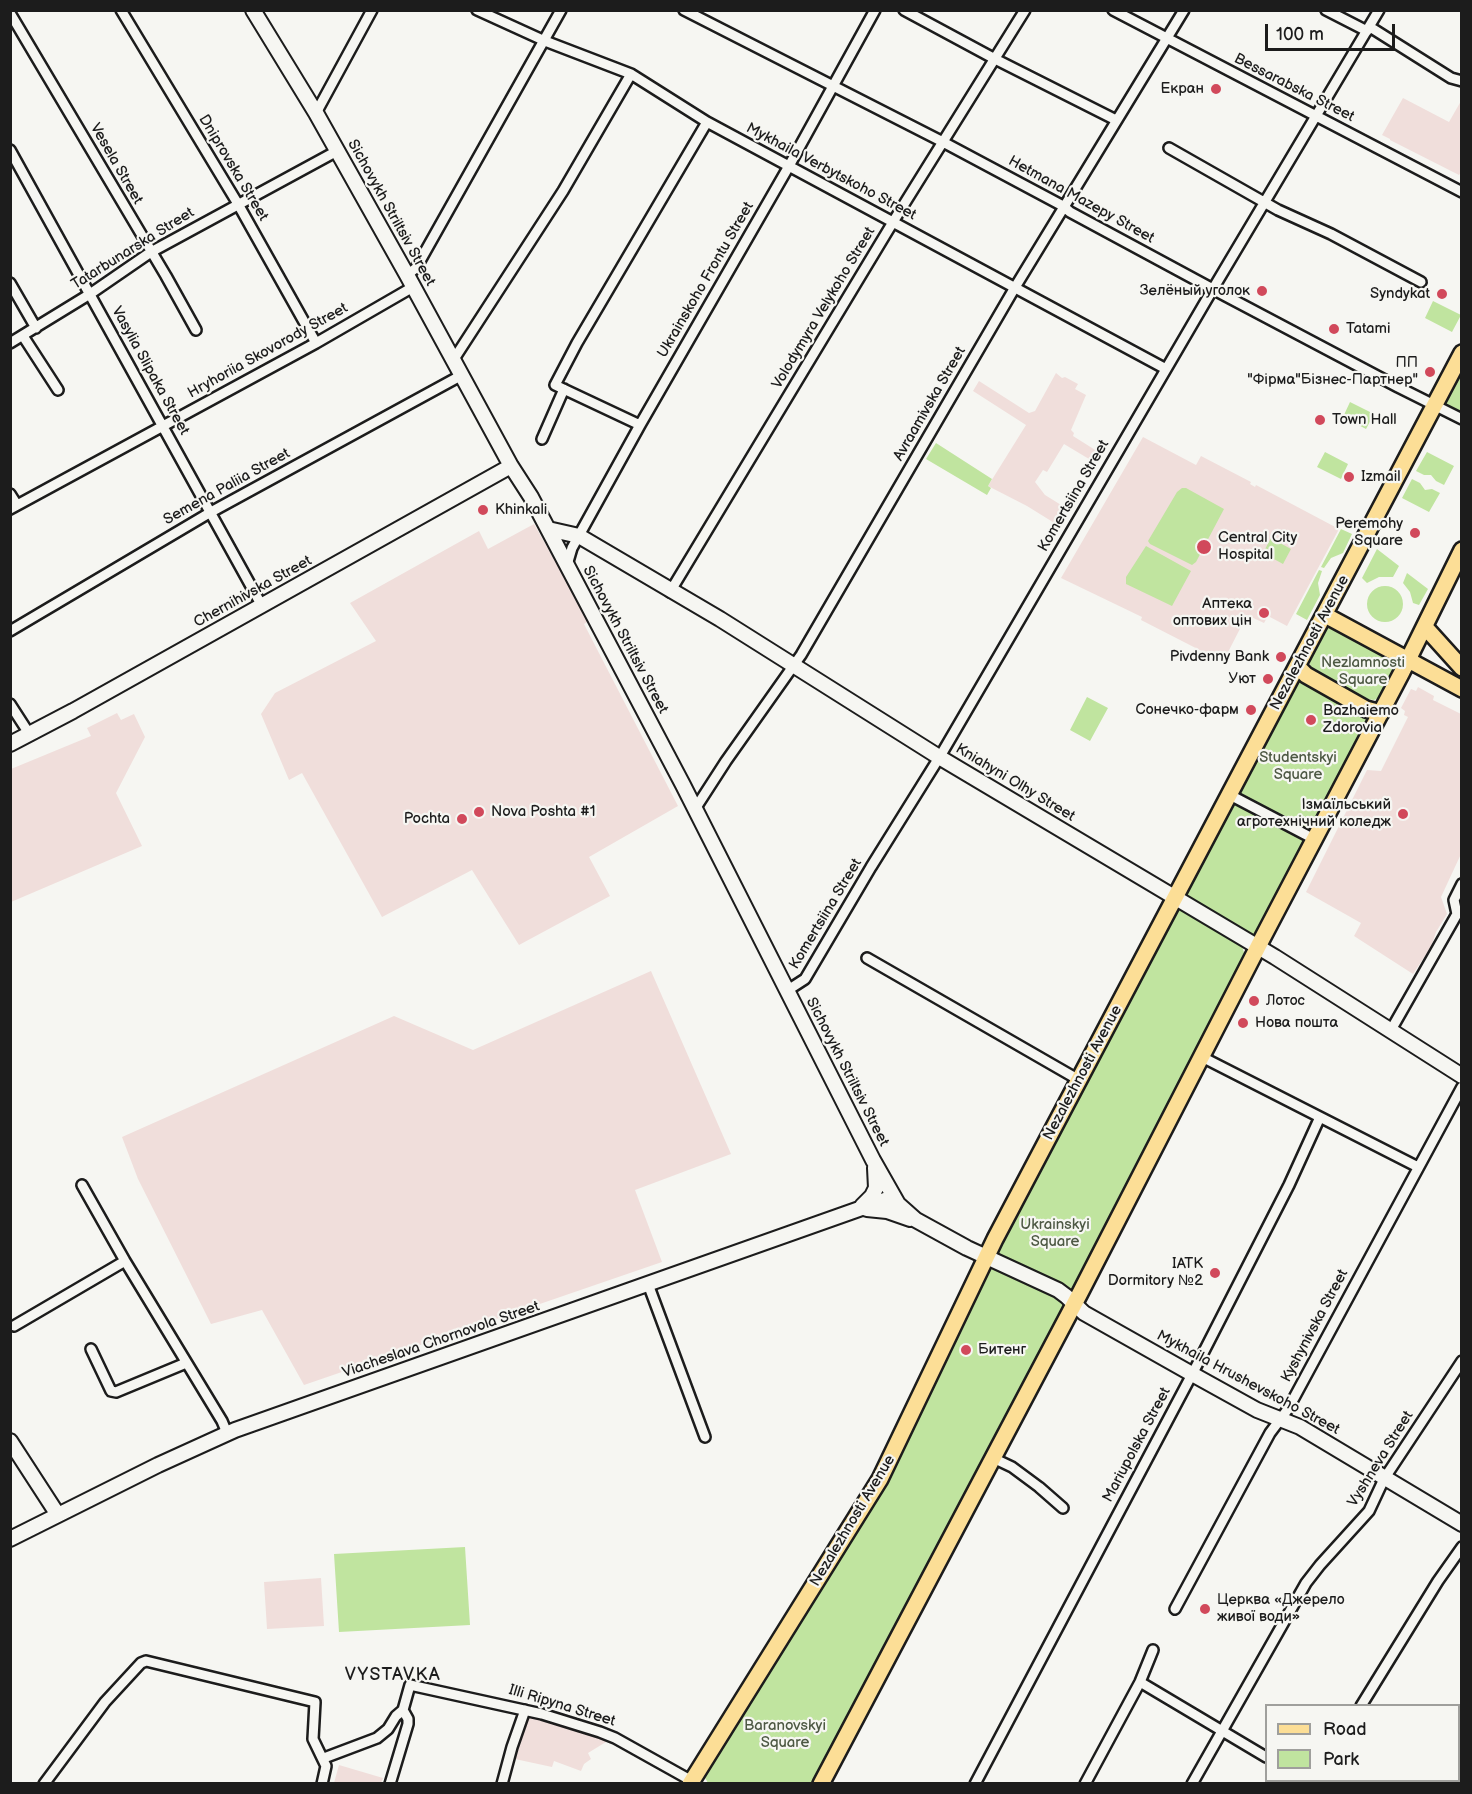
<!DOCTYPE html>
<meta charset="utf-8">
<style>
body{margin:0}
#map{position:relative;width:1472px;height:1794px;overflow:hidden;background:#f6f6f2;font-family:"Balsamiq Sans",sans-serif}
canvas{display:block}
.frame{position:absolute;inset:0;border:12px solid #1c1c1c;pointer-events:none}
.legend{position:absolute;left:1265px;top:1704px;width:195px;height:78px;box-sizing:border-box;background:#f6f6f2;border:2px solid #9f9f9c;margin:0;padding:8px 10px;list-style:none;font-size:18px;color:#1c1c1c}
.legend li{display:flex;align-items:center;gap:12px;height:30px}
.legend b{width:30px;border:2px solid #9f9f9c}
.scale{position:absolute;left:1265px;top:24px;width:130px;height:27px;box-sizing:border-box;border:3px solid #1c1c1c;border-top:0;padding-left:8px;font-size:18px;line-height:21px;white-space:nowrap;color:#1c1c1c;-webkit-text-stroke:4px #f6f6f2;paint-order:stroke}
</style>
<div id="map">
<canvas width="1472" height="1794"></canvas>
<div class="frame"></div>
<ul class="legend">
<li><b style="height:8px;background:#fcde96"></b>Road</li>
<li><b style="height:16px;background:#c0e49f"></b>Park</li>
</ul>
<div class="scale">100 m</div>
</div>
<script>
const c = document.querySelector('canvas').getContext('2d');
c.lineJoin = 'round';
function fillPath(path, color) { c.fillStyle = color; c.fill(path, 'evenodd'); }
const shape = rows => new Path2D(rows.map(r => 'M' + r).join(''));
function trace(path, color, width, dash) { c.strokeStyle = color; c.lineWidth = width; c.lineCap = dash ? 'butt' : 'round'; c.setLineDash(dash || []); c.stroke(path); }
function drawText(font, color, halo, rows, align = 'center') {
  c.font = font + ' "Balsamiq Sans",sans-serif'; c.lineWidth = 4.5; c.setLineDash([]); c.textBaseline = 'middle'; c.strokeStyle = halo; c.fillStyle = color; for (const [text, x, y, turn = 0] of rows) {
    c.save(); c.translate(x, y); c.rotate((+turn || 0) * Math.PI / 180); c.textAlign = isNaN(turn) ? turn : align; if (halo) c.strokeText(text, 0, 0); c.fillText(text, 0, 0); c.restore();
  }
}
const built = shape([
 [1403,98,1449,122,1461,101,1461,172,1459,175,1390,140,1390,139,1382,135],
 [1056,373,1062,378,1065,377,1078,384,1075,389,1086,395,1071,430,1074,433,1073,436,1100,453,1094,462,1064,444,1047,472,1043,470,1035,482,1045,495,1066,508,1056,524,1027,506,988,486,1026,425,973,391,979,381,1029,413,1035,411],
 [1143,437,1196,465,1201,456,1251,482,1250,484,1255,487,1256,485,1339,529,1287,626,1268,616,1264,623,1247,615,1223,662,1141,620,1142,617,1061,578],
 [534,524,589,621,584,624,678,806,589,857,610,896,519,945,472,870,382,917,302,773,289,780,261,714,275,693,376,641,350,603,479,531,488,549],
 [1418,687,1434,696,1433,700,1461,714,1461,854,1441,897,1447,914,1436,932,1431,947,1413,974,1354,936,1361,923,1306,892,1367,770,1381,771,1408,717,1404,715,1405,711,1401,708,1411,689,1416,691],
 [117,713,121,720,134,714,145,737,116,793,142,846,11,902,11,769,91,736,87,728],
 [651,971,731,1154,635,1190,662,1262,304,1385,262,1310,211,1324,138,1179,122,1137,394,1016,473,1050],
 [321,1578,324,1626,267,1629,264,1582],
 [526,1714,567,1725,612,1741,606,1742,588,1753,591,1759,584,1764,581,1771,554,1761,552,1767,515,1759],
 [339,1765,383,1778,381,1783,334,1783]
]);
const green = shape([
 [1433,301,1461,315,1452,332,1425,318],
 [1461,371,1461,414,1448,407,1446,403],
 [1350,402,1374,414,1366,429,1343,417],
 [936,443,992,479,988,486,991,488,987,495,926,459],
 [1325,452,1348,464,1341,479,1317,467],
 [1427,452,1454,466,1444,485,1436,481,1431,475,1424,475,1416,471],
 [1412,479,1420,483,1425,490,1432,489,1440,493,1429,512,1402,498],
 [1182,488,1186,488,1224,509,1196,562,1192,565,1150,544,1148,541,1177,492],
 [1341,529,1352,534,1343,553,1331,558,1324,568,1321,567],
 [1271,538,1291,549,1283,564,1263,553],
 [1146,546,1191,571,1172,606,1126,584,1126,577],
 [1377,549,1399,566,1393,577,1379,577,1367,583,1362,578],
 [1319,570,1322,571,1318,583,1320,595,1307,620,1296,614],
 [1407,573,1428,589,1419,605,1413,603,1410,592,1403,583],
 '1367 604a18 18 0 1 1 36 0a18 18 0 1 1-36 0Z',
 [1328,628,1334,629,1397,663,1398,665,1381,697,1374,700,1365,699,1311,668,1309,660,1310,655,1324,630],
 [1300,679,1367,716,1369,721,1310,830,1241,796,1239,792],
 [1087,697,1108,708,1090,741,1070,730],
 [1241,805,1302,837,1305,841,1256,934,1251,936,1185,896,1184,893,1231,806],
 [1179,907,1236,941,1242,946,1245,956,1074,1289,1067,1289,1000,1257,997,1250,1176,908],
 [992,1268,997,1268,1062,1298,1065,1307,929,1569,813,1783,708,1783,704,1776,705,1772,864,1518,988,1270],
 [465,1547,470,1625,339,1632,334,1554]
]);
const street = shape([
 [121,10,238,204,316,343],
 [477,10,545,41,631,74,707,122,1166,369],
 [684,10,943,142,1063,206,1070,212,1222,294,1398,387,1462,419],
 [904,10,995,59,1116,120],
 [1113,10,1462,192],
 [1326,10,1367,31],
 [10,13,166,276,196,330],
 [1370,27,1451,78,1462,81],
 [316,113,372,10],
 [1169,148,1278,210,1331,234,1421,282],
 [10,150,262,606],
 [407,275,416,268,561,10],
 [10,283,36,328],
 [23,336,58,390],
 [10,343,90,294,151,252,337,151],
 [454,359,563,191,631,74],
 [640,425,555,385,577,343,707,122],
 [542,439,564,389],
 [10,494,17,505],
 [10,509,316,343,413,287],
 [567,565,572,548,640,425,789,166,875,10],
 [670,592,893,222,1025,10],
 [10,631,211,512,462,375],
 [10,704,30,735],
 [1230,795,1314,839],
 [695,809,726,761,801,655,1014,289,1184,10],
 [867,958,1079,1080],
 [788,990,805,979,871,867,942,753,1207,299,1379,10],
 [1391,1030,1457,914,1454,900,1462,884],
 [1202,1057,1418,1167],
 [82,1185,125,1261,222,1421,227,1433],
 [648,1284,705,1437],
 [14,1326,125,1261],
 [91,1349,111,1391,116,1392,186,1363],
 [993,1458,1012,1467,1039,1487,1063,1508],
 [1175,1609,1270,1433,1288,1409,1462,1087],
 [1140,1682,1266,1757],
 [1361,1706,1438,1581,1462,1547],
 [1458,1757,1462,1758],
 [324,1758,377,1738,388,1729,396,1716,403,1710],
 [1306,1780,1311,1784],
 [44,1784,105,1702,141,1663,146,1661,315,1702,313,1739,326,1766,322,1784],
 [390,1784,408,1724,408,1719,403,1710,410,1685,542,1714,600,1732,615,1738,692,1781],
 [502,1784,512,1747,525,1710],
 [975,1784,1198,1363,1289,1185,1320,1117],
 [1085,1784,1140,1682,1153,1650],
 [1192,1784,1306,1583,1320,1565,1369,1511,1384,1479,1462,1361]
]);
const secondary = shape([
 [253,10,316,113,407,275,511,466,531,497,683,785,873,1160,898,1204,916,1220,967,1248,1058,1290,1066,1296,1084,1313,1192,1374,1257,1410,1300,1427,1462,1524],
 [548,529,579,536,720,619,939,757,1275,957,1462,1076],
 [10,744,73,711,511,466],
 [862,1206,872,1196,876,1188,875,1168],
 [867,1209,887,1211,910,1219],
 [10,1441,58,1515],
 [10,1539,158,1465,235,1430,893,1197]
]);
const primary = shape([
 [1325,615,1462,689],
 [1425,627,1462,668],
 [1298,667,1306,675,1366,709,1381,713],
 [690,1784,880,1479,995,1239,1462,353],
 [821,1784,1079,1295,1263,937,1402,672,1462,550]
]);
const markers = [
 [1216,89,6,"#d1495b"],
 [1262,291,6,"#d1495b"],
 [1442,294,6,"#d1495b"],
 [1334,329,6,"#d1495b"],
 [1430,372,6,"#d1495b"],
 [1320,420,6,"#d1495b"],
 [1349,477,6,"#d1495b"],
 [483,510,6,"#d1495b"],
 [1415,533,6,"#d1495b"],
 [1204,547,8,"#d1495b"],
 [1264,613,6,"#d1495b"],
 [1281,657,6,"#d1495b"],
 [1268,679,6,"#d1495b"],
 [1251,710,6,"#d1495b"],
 [1311,720,6,"#d1495b"],
 [479,812,6,"#d1495b"],
 [1403,814,6,"#d1495b"],
 [462,819,6,"#d1495b"],
 [1254,1001,6,"#d1495b"],
 [1243,1023,6,"#d1495b"],
 [1215,1273,6,"#d1495b"],
 [966,1350,6,"#d1495b"],
 [1205,1609,6,"#d1495b"]
];
const streetNames = [
 ["Bessarabska Street",1294,88,27],
 ["Vesela Street",116,164,60],
 ["Dniprovska Street",233,168,59],
 ["Mykhaila Verbytskoho Street",831,172,28],
 ["Hetmana Mazepy Street",1081,200,29],
 ["Sichovykh Striltsiv Street",391,213,61],
 ["Tatarbunarska Street",133,249,-32],
 ["Ukrainskoho Frontu Street",706,280,-60],
 ["Volodymyra Velykoho Street",824,308,-59],
 ["Hryhoriia Skovorody Street",268,351,-29],
 ["Vasylia Slipaka Street",150,371,61],
 ["Avraamivska Street",930,404,-60],
 ["Semena Paliia Street",227,487,-29],
 ["Komertsiina Street",1074,496,-60],
 ["Chernihivska Street",253,592,-29],
 ["Sichovykh Striltsiv Street",625,640,62],
 ["Nezalezhnosti Avenue",1310,643,-62],
 ["Kniahyni Olhy Street",1015,783,31],
 ["Komertsiina Street",826,914,-59],
 ["Sichovykh Striltsiv Street",847,1072,63],
 ["Nezalezhnosti Avenue",1083,1073,-62],
 ["Kyshynivska Street",1315,1326,-62],
 ["Viacheslava Chornovola Street",441,1340,-19],
 ["Mykhaila Hrushevskoho Street",1248,1383,28],
 ["Mariupolska Street",1137,1445,-62],
 ["Vyshneva Street",1381,1459,-58],
 ["Nezalezhnosti Avenue",853,1521,-59],
 ["Illi Ripyna Street",562,1706,17]
];
const poiNames = [
 ["Екран",1204,89],
 ["Зелёный уголок",1250,291],
 ["Syndykat",1430,294],
 ["Tatami",1346,329,"left"],
 ["ПП",1418,363],
 ["\"Фірма\"Бізнес-Партнер\"",1418,380],
 ["Town Hall",1332,420,"left"],
 ["Izmail",1361,477,"left"],
 ["Khinkali",495,510,"left"],
 ["Peremohy",1403,524],
 ["Square",1403,541],
 ["Central City",1218,538,"left"],
 ["Hospital",1218,555,"left"],
 ["Аптека",1252,604],
 ["оптових цін",1252,621],
 ["Pivdenny Bank",1269,657],
 ["Уют",1256,679],
 ["Сонечко-фарм",1239,710],
 ["Bazhaiemo",1323,711,"left"],
 ["Zdorovia",1323,728,"left"],
 ["Ізмаїльський",1391,805],
 ["агротехнічний коледж",1391,822],
 ["Nova Poshta #1",491,812,"left"],
 ["Pochta",450,819],
 ["Лотос",1266,1001,"left"],
 ["Нова пошта",1255,1023,"left"],
 ["IATK",1203,1264],
 ["Dormitory №2",1203,1281],
 ["Битенг",978,1350,"left"],
 ["Церква «Джерело",1217,1600,"left"],
 ["живої води»",1217,1617,"left"]
];
const parkNames = [
 ["Nezlamnosti",1363,663],
 ["Square",1363,680],
 ["Studentskyi",1298,758],
 ["Square",1298,775],
 ["Ukrainskyi",1055,1225],
 ["Square",1055,1242],
 ["Baranovskyi",785,1726],
 ["Square",785,1743]
];
const quarterNames = [
 ["VYSTAVKA",393,1675]
];
fillPath(built, '#f0dedb');
fillPath(green, '#c0e49f');
trace(street, '#1c1c1c', 14);
trace(secondary, '#1c1c1c', 18);
trace(primary, '#1c1c1c', 20);
trace(street, '#f6f6f2', 9);
trace(secondary, '#f6f6f2', 14);
trace(primary, '#fcde96', 15);
for (const [x, y, r, color] of markers) { const dot = new Path2D(); dot.arc(x, y, r, 0, 2 * Math.PI); c.fillStyle = color; c.fill(dot); trace(dot, '#f6f6f2', 2); }
drawText('15px', '#1c1c1c', '#f6f6f2', streetNames);
drawText('15px', '#1c1c1c', '#f6f6f2', poiNames, 'right');
drawText('15px', '#4d5843', '#f6f6f2', parkNames);
c.letterSpacing = '1.5px';
drawText('18px', '#1c1c1c', '#f6f6f2', quarterNames);
c.letterSpacing = '0px';
</script>
